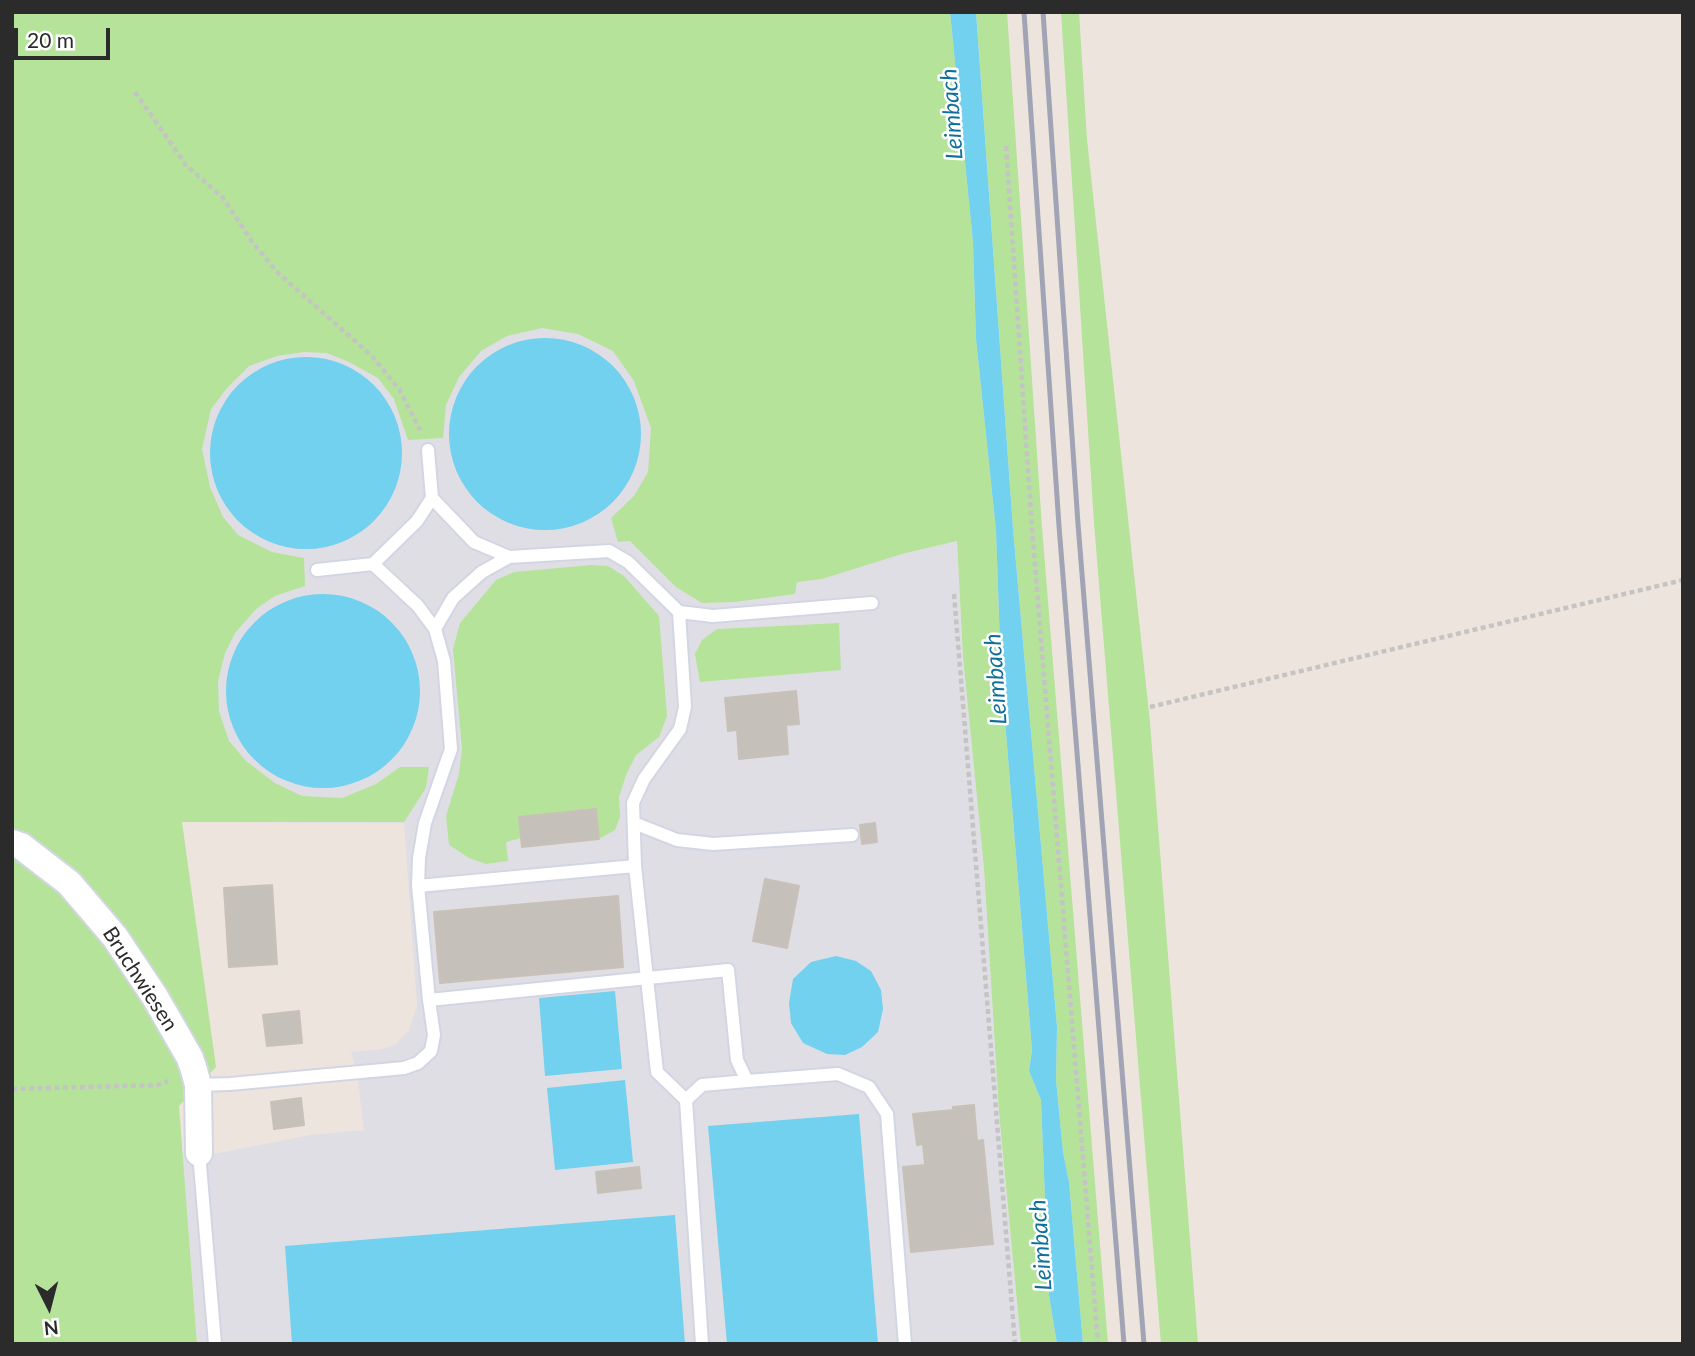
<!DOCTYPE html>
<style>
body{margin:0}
#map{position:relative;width:1695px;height:1356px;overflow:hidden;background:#ede5dd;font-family:Lato,sans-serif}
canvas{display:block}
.frame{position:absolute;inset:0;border:14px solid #2b2b2b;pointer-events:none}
.north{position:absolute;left:14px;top:1272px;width:70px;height:70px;-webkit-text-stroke:5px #fff;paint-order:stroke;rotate:174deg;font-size:19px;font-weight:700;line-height:28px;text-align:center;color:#2b2b2b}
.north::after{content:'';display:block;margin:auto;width:24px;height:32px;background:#2b2b2b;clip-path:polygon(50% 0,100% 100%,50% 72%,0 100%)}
.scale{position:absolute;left:14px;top:28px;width:96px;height:32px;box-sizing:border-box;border:4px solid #2b2b2b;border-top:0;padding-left:9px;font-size:21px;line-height:24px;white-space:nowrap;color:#2b2b2b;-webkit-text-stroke:5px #fff;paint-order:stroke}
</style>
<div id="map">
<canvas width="1695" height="1356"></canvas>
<div class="frame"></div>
<div class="north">N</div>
<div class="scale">20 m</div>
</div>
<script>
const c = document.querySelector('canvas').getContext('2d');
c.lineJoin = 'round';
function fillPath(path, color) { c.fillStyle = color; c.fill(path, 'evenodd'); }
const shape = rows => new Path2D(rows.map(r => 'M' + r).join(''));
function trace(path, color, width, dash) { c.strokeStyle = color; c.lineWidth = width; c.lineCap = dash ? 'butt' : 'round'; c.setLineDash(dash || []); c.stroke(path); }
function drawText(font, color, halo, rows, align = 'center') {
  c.font = font + ' Lato,sans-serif'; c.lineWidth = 5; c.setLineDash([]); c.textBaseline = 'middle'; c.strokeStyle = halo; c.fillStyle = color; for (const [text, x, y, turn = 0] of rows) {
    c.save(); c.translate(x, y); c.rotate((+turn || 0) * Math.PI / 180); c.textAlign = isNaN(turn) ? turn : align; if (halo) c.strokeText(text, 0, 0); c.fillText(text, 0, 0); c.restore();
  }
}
const industrial = shape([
 [98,12,688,12,903,554,957,541,963,657,984,868,999,1112,1021,1344,197,1344,182,1153,219,1153,310,1135,364,1130,357,1073,351,1052,382,1049,396,1044,409,1030,417,1006,404,823,182,822]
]);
const green = shape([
 [12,12,950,12,973,242,976,339,996,530,1001,672,1032,1050,1029,1071,1041,1100,1049,1295,1057,1344,1021,1344,999,1112,984,868,963,657,957,541,902,554,822,579,797,582,795,594,735,602,702,603,676,587,630,541,618,542,611,518,634,496,648,472,651,428,634,381,613,351,578,334,542,328,507,336,481,351,459,377,446,405,443,438,408,440,394,399,378,378,349,362,327,353,304,352,277,356,249,366,227,388,211,409,202,449,210,487,223,517,238,535,272,552,304,558,305,586,275,596,256,609,235,633,225,653,218,681,219,711,229,741,246,761,275,783,302,796,342,798,376,784,400,767,429,767,426,788,404,822,182,822,216,1067,179,1106,197,1344,12,1344],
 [976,12,1007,12,1042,527,1108,1344,1083,1344,1069,1182,1063,1152,1056,1080,1057,1027,1013,529],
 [1061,12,1079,12,1087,139,1150,722,1198,1344,1161,1344,1094,523],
 [591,565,608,566,624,576,659,616,667,716,659,737,636,755,626,775,619,797,620,817,615,830,599,839,596,809,519,817,521,838,506,842,508,861,486,864,469,858,449,845,446,816,459,774,462,749,453,649,460,623,496,580,514,572],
 [839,623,841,670,700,682,695,654,702,640,717,629]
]);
const water = shape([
 [950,12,976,12,1013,529,1057,1027,1056,1080,1063,1152,1069,1182,1083,1344,1057,1344,1049,1295,1041,1100,1029,1071,1032,1050,1001,672,996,530,976,339,973,242],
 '449 434a96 96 0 1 1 192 0a96 96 0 1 1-192 0Z',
 '210 453a96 96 0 1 1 192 0a96 96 0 1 1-192 0Z',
 '226 691a97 97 0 1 1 194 0a97 97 0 1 1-194 0Z',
 [836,956,856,961,871,971,881,990,883,1009,878,1032,862,1047,845,1055,827,1054,803,1043,791,1023,789,1003,793,979,811,962],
 [615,991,622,1069,545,1076,539,998],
 [625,1080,633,1162,555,1170,547,1088],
 [859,1114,878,1344,727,1344,708,1126],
 [675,1215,685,1344,292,1344,285,1246]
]);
const building = shape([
 [796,691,799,724,786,725,788,754,739,759,737,730,728,731,725,698,796,691],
 [596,809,599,839,522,847,519,817,596,809],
 [875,823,877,842,862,844,860,825,875,823],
 [765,879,799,886,787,948,753,941,765,879],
 [272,885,277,964,229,967,224,888,272,885],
 [618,896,623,967,440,983,434,912,618,896],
 [299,1011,302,1043,267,1046,263,1015,299,1011],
 [301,1098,304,1125,274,1129,271,1102,301,1098],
 [974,1105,977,1141,983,1140,993,1244,911,1252,903,1167,925,1165,923,1144,917,1145,913,1114,953,1110,953,1107,974,1105],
 [639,1167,641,1188,598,1193,596,1172,639,1167]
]);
const path = shape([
 [135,92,186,165,223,198,253,243,278,273,371,355,399,389,420,430],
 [1006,146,1032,528,1098,1344],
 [954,594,1015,1344],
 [1150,707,1683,580],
 [12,1089,158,1085,168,1081]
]);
const lane = shape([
 [428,450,432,498,474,542,509,557,609,551,628,562,679,612,685,707,680,729,644,779,633,803,635,866,657,1072,686,1100,702,1344],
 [373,564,418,606,435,629,444,661,451,749,425,823,419,858,418,886,429,1000],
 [317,570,373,564,417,521,432,498],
 [679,612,713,616,872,603],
 [435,629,453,598,482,572,509,557],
 [634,823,677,840,713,844,852,835],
 [418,886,635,866],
 [198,1085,230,1084,404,1068,418,1063,431,1051,434,1035,429,1000,728,970,737,1060,747,1081,838,1074,869,1087,887,1114,905,1344],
 [686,1100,702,1085,747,1081],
 [199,1153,215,1344]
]);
const street = shape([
 [12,843,21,846,69,883,115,937,155,997,190,1058,194,1070,198,1085,199,1153]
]);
const rail = shape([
 [1024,12,1059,526,1124,1344],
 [1043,12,1078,524,1144,1344]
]);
const streetNames = [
 ["Bruchwiesen",140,979,57]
];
const waterNames = [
 ["Leimbach",952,114,-94],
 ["Leimbach",996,679,-94],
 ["Leimbach",1041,1245,-94]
];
fillPath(industrial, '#e0dee5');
fillPath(green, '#b5e39a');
fillPath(water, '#71d1ee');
fillPath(building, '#c5c0b9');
trace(building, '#c8c1b7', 2);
trace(lane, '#d2d6e3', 16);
trace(street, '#d2d6e3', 30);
trace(path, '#c4c4c4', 4.5, [5, 3.5]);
trace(lane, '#fff', 12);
trace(street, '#fff', 26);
trace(rail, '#a0a4b5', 5);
drawText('21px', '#2b2b2b', '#fff', streetNames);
drawText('italic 23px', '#0f709b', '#fff', waterNames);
</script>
